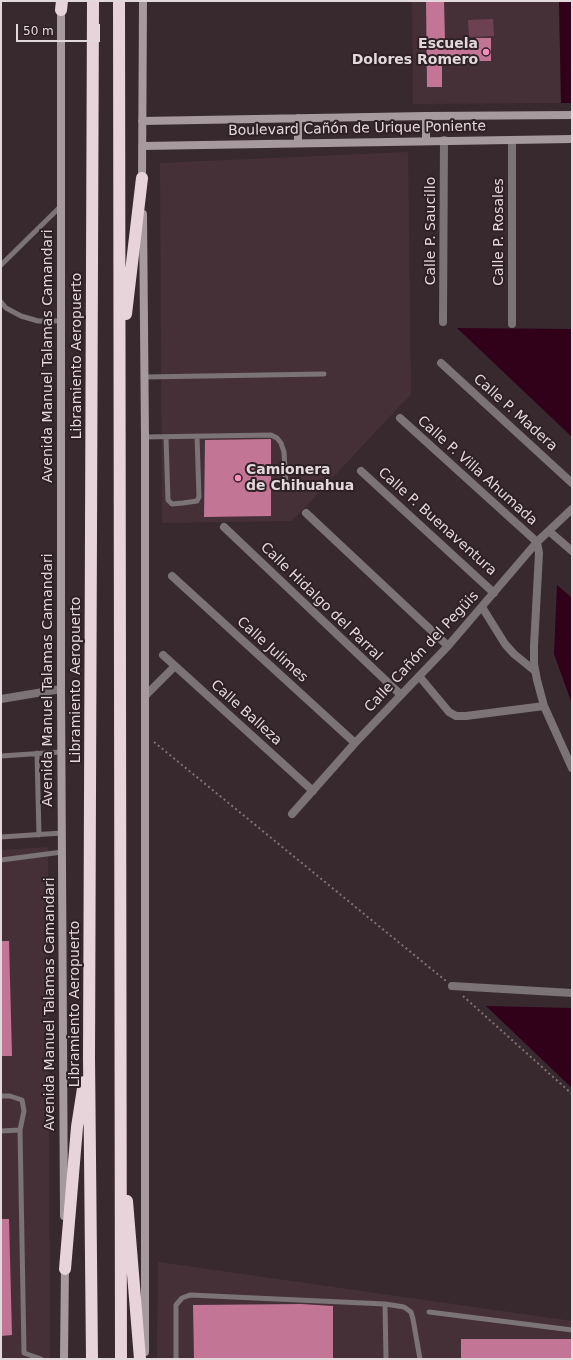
<!DOCTYPE html>
<meta charset="utf-8">
<style>
body{margin:0}
#map{position:relative;width:573px;height:1360px;overflow:hidden;background:#38292f;font-family:"DejaVu Sans",sans-serif}
canvas{display:block}
.frame{position:absolute;inset:0;border:2px solid #e3d8dc;pointer-events:none}
.scale{position:absolute;left:16px;top:24px;width:84px;height:18px;box-sizing:border-box;border:2px solid #e3d8dc;border-top:0;padding-left:5px;font-size:12px;line-height:14px;white-space:nowrap;color:#e3d8dc;-webkit-text-stroke:3px #2e2025;paint-order:stroke}
</style>
<div id="map">
<canvas width="573" height="1360"></canvas>
<div class="frame"></div>
<div class="scale">50 m</div>
</div>
<script>
const c = document.querySelector('canvas').getContext('2d');
c.lineJoin = 'round';
function fillPath(path, color) { c.fillStyle = color; c.fill(path, 'evenodd'); }
const shape = rows => new Path2D(rows.map(r => 'M' + r).join(''));
function trace(path, color, width, dash) { c.strokeStyle = color; c.lineWidth = width; c.lineCap = dash ? 'butt' : 'round'; c.setLineDash(dash || []); c.stroke(path); }
function drawText(font, color, halo, rows, align = 'center') {
  c.font = font + ' "DejaVu Sans",sans-serif'; c.lineWidth = 4; c.setLineDash([]); c.textBaseline = 'middle'; c.strokeStyle = halo; c.fillStyle = color; for (const [text, x, y, turn = 0] of rows) {
    c.save(); c.translate(x, y); c.rotate((+turn || 0) * Math.PI / 180); c.textAlign = isNaN(turn) ? turn : align; if (halo) c.strokeText(text, 0, 0); c.fillText(text, 0, 0); c.restore();
  }
}
const built = shape([
 [412,1,559,1,561,103,413,104],
 [408,152,411,394,292,521,162,523,160,163],
 [48,847,50,1359,1,1359,1,850],
 [158,1262,572,1321,572,1359,157,1359]
]);
const green = shape([
 [493,19,494,36,469,37,468,20]
]);
const water = shape([
 [559,1,572,1,572,103,561,103],
 [457,328,572,329,572,437],
 [557,585,572,598,572,704,554,654],
 [486,1006,572,1008,572,1088]
]);
const building = shape([
 [426,1,444,1,445,40,476,41,476,38,491,38,491,61,468,61,468,62,442,62,442,87,427,87],
 [271,439,271,516,204,517,205,440],
 [1,941,9,941,12,1056,1,1056],
 [1,1219,9,1219,12,1335,1,1336],
 [301,1304,333,1306,333,1359,194,1359,193,1305],
 [461,1339,572,1339,572,1359,461,1359]
]);
const path = shape([
 [154,742,446,981],
 [463,996,572,1094]
]);
const lane = shape([
 [1,265,61,206],
 [1,302,6,308,21,316,38,321,61,321],
 [144,377,324,374],
 [145,437,271,435,277,438,281,443,284,452,286,486],
 [166,437,168,500,172,504,183,503,197,501,199,497,197,436],
 [37,753,39,835],
 [1,756,61,752],
 [1,837,62,833],
 [1,860,62,852],
 [1,1096,10,1096,22,1100,24,1111,20,1130,24,1353,41,1359],
 [1,1131,20,1130],
 [385,1304,404,1307,411,1312,413,1319,420,1359],
 [429,1312,572,1330],
 [176,1359,176,1305,182,1298,190,1295,385,1304,386,1359]
]);
const street = shape([
 [443,322,444,140],
 [512,324,512,140],
 [441,363,572,483],
 [400,418,537,542,539,553,534,646,534,664,537,680,544,706,572,768],
 [361,471,494,593],
 [306,513,448,646],
 [224,527,401,695],
 [550,532,572,551],
 [172,576,355,743],
 [482,607,505,644,514,654,535,671],
 [163,655,313,791],
 [419,676,449,712,456,716,466,716,544,706],
 [145,696,175,666],
 [1,699,61,689],
 [292,814,355,743,448,646,537,542,572,509],
 [452,986,572,993]
]);
const secondary = shape([
 [61,6,61,689,64,1216],
 [426,116,426,140],
 [142,121,426,116,572,115],
 [298,143,298,118],
 [142,146,572,139],
 [142,182,143,1],
 [143,214,145,437,145,1352],
 [64,1359,65,1264]
]);
const highway = shape([
 [119,1,121,1359],
 [61,10,62,1],
 [126,314,142,178],
 [127,1201,140,1359],
 [65,1269,77,1127,84,1082],
 [92,1359,89,1057,93,1]
]);
const markers = [
 [486,52,4,"#fe8ebc"],
 [238,478,4,"#fe8ebc"]
];
const poiNames = [
 ["Escuela",478,44],
 ["Dolores Romero",478,60],
 ["Camionera",246,470,"left"],
 ["de Chihuahua",246,486,"left"]
];
const streetNames = [
 ["Boulevard Cañón de Urique Poniente",357,129,-1],
 ["Calle P. Saucillo",431,231,-90],
 ["Calle P. Rosales",499,232,-90],
 ["Avenida Manuel Talamas Camandari",48,356,-90],
 ["Libramiento Aeropuerto",77,356,-90],
 ["Calle P. Madera",515,413,42],
 ["Calle P. Villa Ahumada",477,471,42],
 ["Calle P. Buenaventura",437,522,42],
 ["Calle Hidalgo del Parral",321,602,44],
 ["Calle Julimes",272,650,42],
 ["Calle Cañón del Pegüis",422,652,-47],
 ["Avenida Manuel Talamas Camandari",48,680,-90],
 ["Libramiento Aeropuerto",76,680,-90],
 ["Calle Balleza",246,713,42],
 ["Avenida Manuel Talamas Camandari",50,1004,-90],
 ["Libramiento Aeropuerto",75,1004,-90]
];
fillPath(built, '#463038');
fillPath(green, '#6d4152');
fillPath(water, '#310119');
fillPath(building, '#c27594');
trace(path, '#807378', 2, [2, 3]);
trace(lane, '#7b7376', 5);
trace(street, '#7b7376', 8);
trace(secondary, '#a79a9e', 8);
trace(highway, '#e7d3da', 12);
for (const [x, y, r, color] of markers) { const dot = new Path2D(); dot.arc(x, y, r, 0, 2 * Math.PI); c.fillStyle = color; c.fill(dot); trace(dot, '#2e2025', 1.5); }
drawText('bold 14px', '#e3d8dc', '#2e2025', poiNames, 'right');
drawText('14px', '#e3d8dc', '#2e2025', streetNames);
</script>
